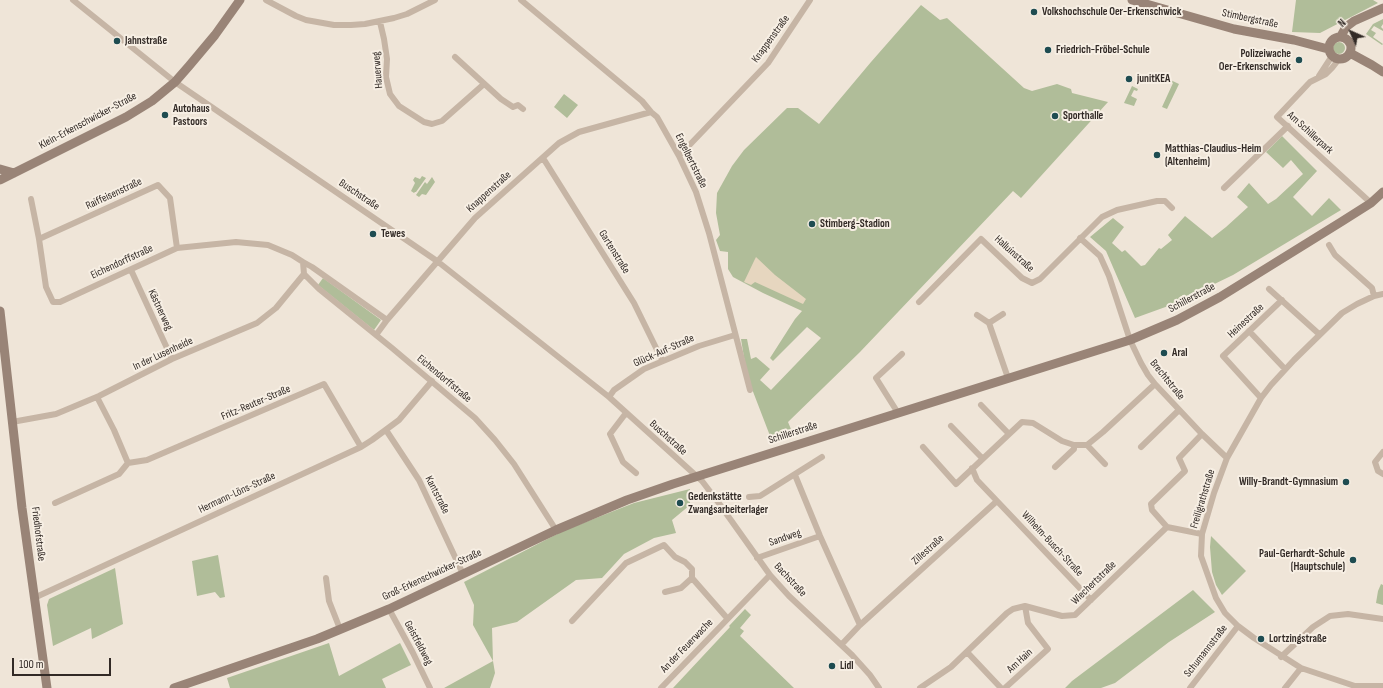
<!DOCTYPE html>
<meta charset="utf-8">
<style>
body{margin:0}
#map{position:relative;width:1383px;height:688px;overflow:hidden;background:#efe5d8;font-family:"Sofia Sans Condensed",sans-serif}
canvas{display:block}
.north{position:absolute;left:1331px;top:12px;width:40px;height:40px;-webkit-text-stroke:3px #f7efe4;paint-order:stroke;rotate:315deg;font-size:11px;font-weight:700;line-height:16px;text-align:center;color:#322a26}
.north::after{content:'';display:block;margin:auto;width:14px;height:18px;background:#322a26;clip-path:polygon(50% 0,100% 100%,50% 72%,0 100%)}
.scale{position:absolute;left:12px;top:658px;width:99px;height:18px;box-sizing:border-box;border:2px solid #322a26;border-top:0;padding-left:5px;font-size:12px;line-height:14px;white-space:nowrap;color:#322a26;-webkit-text-stroke:3px #f7efe4;paint-order:stroke}
</style>
<div id="map">
<canvas width="1383" height="688"></canvas>
<div class="north">N</div>
<div class="scale">100 m</div>
</div>
<script>
const c = document.querySelector('canvas').getContext('2d');
c.lineJoin = 'round';
function fillPath(path, color) { c.fillStyle = color; c.fill(path, 'evenodd'); }
const shape = rows => new Path2D(rows.map(r => 'M' + r).join(''));
function trace(path, color, width, dash) { c.strokeStyle = color; c.lineWidth = width; c.lineCap = dash ? 'butt' : 'round'; c.setLineDash(dash || []); c.stroke(path); }
function drawText(font, color, halo, rows, align = 'center') {
  c.font = font + ' "Sofia Sans Condensed",sans-serif'; c.lineWidth = 4; c.setLineDash([]); c.textBaseline = 'middle'; c.strokeStyle = halo; c.fillStyle = color; for (const [text, x, y, turn = 0] of rows) {
    c.save(); c.translate(x, y); c.rotate((+turn || 0) * Math.PI / 180); c.textAlign = isNaN(turn) ? turn : align; if (halo) c.strokeText(text, 0, 0); c.fillText(text, 0, 0); c.restore();
  }
}
const green = shape([
 [1296,0,1373,0,1378,3,1320,33,1292,32],
 [921,5,940,20,947,18,1024,88,1032,91,1057,84,1071,89,1072,93,1108,102,1021,198,1013,191,860,352,788,422,793,434,772,441,747,376,741,339,747,339,751,359,756,357,770,369,760,380,771,390,821,338,807,327,773,361,770,358,795,319,802,311,763,293,733,277,728,269,728,252,720,251,716,240,720,235,716,213,717,193,732,166,744,150,787,108,798,108,819,124,871,62],
 [1383,19,1383,24,1381,27,1383,29,1383,31,1374,26,1371,30,1376,33,1373,37,1383,44,1382,45,1366,34,1373,24],
 '1333 48a6 6 0 1 1 12 0a6 6 0 1 1-12 0Z',
 [1162,76,1179,84,1167,109,1162,107,1173,83,1162,77],
 [1132,86,1138,89,1137,91,1134,90,1131,96,1137,99,1134,106,1124,103],
 [564,94,578,105,567,118,554,107],
 [1282,136,1317,171,1293,197,1312,216,1329,198,1341,210,1233,275,1171,305,1135,318,1106,251,1090,237,1113,218,1124,227,1112,243,1122,252,1125,250,1141,266,1145,265,1159,248,1161,249,1172,240,1168,235,1185,216,1212,238,1226,227,1248,207,1237,197,1249,183,1268,204,1276,199,1303,174,1291,160,1283,168,1266,152],
 [422,176,426,178,416,192,415,192,414,193,411,191,415,183,413,180,415,177,420,179],
 [432,177,435,182,426,195,422,194,419,197,416,195,425,182,427,184],
 [323,278,381,320,374,330,318,285],
 [690,489,690,505,672,520,676,533,654,538,624,554,602,578,576,580,517,622,492,628,493,661,495,673,490,688,444,688,493,661,473,625,474,605,464,582,563,531,634,503],
 [1211,536,1246,571,1222,595,1216,585,1212,572,1210,547],
 [218,555,225,597,220,598,215,592,197,596,192,561],
 [115,568,123,624,92,639,91,628,53,646,47,605,49,599],
 [1381,584,1383,585,1383,605,1376,603,1378,591],
 [1193,590,1215,612,1169,642,1115,683,1101,688,1065,688,1072,681],
 [745,609,751,615,740,628,744,631,740,636,794,688,673,688,730,627,729,626],
 [329,643,339,676,400,643,411,665,382,679,386,688,230,688,227,678]
]);
const plaza = shape([
 [756,257,775,275,806,299,803,304,755,282,751,285,744,282,754,261]
]);
const street = shape([
 [73,0,175,82,437,261,609,397,702,481,718,502,770,575,789,596,852,655,870,675,879,688],
 [266,0,296,16,306,20,334,25,351,25,365,24,394,18,407,14,435,0],
 [521,0,642,101,651,112,657,117,679,156,696,192,709,233,750,390],
 [380,22,384,39,387,59,386,77,390,94,399,106,424,122,432,124,442,121,484,84],
 [455,57,501,99,513,107,518,105,523,109],
 [1339,59,1332,68,1326,74,1310,82,1277,117,1371,203],
 [1319,76,1332,56],
 [679,156,768,63,810,0],
 [543,158,634,303,662,360],
 [1224,188,1288,126],
 [31,199,39,239,46,287,53,302,60,302,177,248,236,242,268,245,292,255,303,262,304,274,319,289,392,348,475,418,495,440,514,464,556,530],
 [1080,238,1100,256,1109,276,1130,340,1141,363,1148,375,1155,384,1202,434,1227,458],
 [39,239,158,185,170,198,177,248],
 [1329,245,1335,255,1372,288,1374,296],
 [303,262,312,267,387,320],
 [131,270,172,359],
 [1269,289,1319,334],
 [1383,294,1374,296,1357,304,1342,313,1294,360,1271,385,1261,398,1227,458,1214,493,1202,534,1201,556,1216,598,1225,613,1238,626,1254,638,1301,668,1355,686,1383,686],
 [919,302,981,239,1022,278,1032,283,1040,279,1102,217,1117,210,1157,201,1165,201,1172,208],
 [1003,314,989,323,1008,378],
 [977,315,989,323],
 [1249,331,1285,369],
 [376,335,387,320,475,218,559,143,579,132,651,112],
 [609,397,614,390,644,369,699,346,735,335],
 [1261,398,1223,356,1282,300],
 [981,405,1009,434],
 [626,413,610,434,623,462,636,473],
 [898,413,876,378,902,354],
 [12,422,56,414,99,396,172,359,257,323,276,308,304,274],
 [951,426,982,458],
 [386,430,419,480,463,574],
 [1087,445,1105,464],
 [923,447,956,484,1022,422,1033,423,1062,441,1074,445,1087,445,1103,432,1155,384],
 [1141,447,1179,410],
 [1383,452,1375,462,1378,471,1383,474],
 [128,463,147,460,324,384,361,447],
 [1055,467,1074,449,1074,445],
 [795,475,820,536,860,625],
 [749,497,760,496,822,457],
 [997,501,1091,600],
 [55,503,119,474,128,463,114,430,97,397],
 [1167,527,1152,510,1151,504,1185,471,1179,458,1202,434],
 [757,558,820,536],
 [326,578,329,601,340,629],
 [665,592,681,588,692,578,727,618],
 [34,598,361,447,372,440,399,420,432,381],
 [389,609,413,653,430,688],
 [572,621,626,563,664,545,675,557,685,562,692,569,692,578],
 [842,644,860,625,997,501,977,480,972,468],
 [967,652,1001,688],
 [1281,657,1313,627,1330,616,1348,614,1383,619],
 [661,688,770,575],
 [920,688,951,667,1007,613,1013,609,1025,606,1062,616,1075,615,1167,527,1202,534],
 [1005,688,1048,649,1028,623,1025,606],
 [1190,688,1238,626],
 [1285,688,1301,668]
]);
const secondary = shape([
 [1132,0,1234,29,1294,40,1328,49],
 [1341,36,1346,27,1354,21,1383,8],
 '1329 48a11 11 0 1 1 22 0a11 11 0 1 1-22 0Z',
 [1350,53,1372,65,1383,72],
 [0,169,14,173],
 [0,180,126,117,152,101,175,82,189,66,215,35,240,0],
 [0,311,22,508,47,688],
 [174,688,317,639,389,609,556,530,627,500,673,484,1130,340,1177,320,1220,297,1341,222,1371,203,1383,192]
]);
const markers = [
 [1034,12,4,"#1e4c51"],
 [117,41,4,"#1e4c51"],
 [1048,50,4,"#1e4c51"],
 [1299,60,4,"#1e4c51"],
 [1129,79,4,"#1e4c51"],
 [165,115,4,"#1e4c51"],
 [1055,116,4,"#1e4c51"],
 [1157,155,4,"#1e4c51"],
 [812,224,4,"#1e4c51"],
 [373,234,4,"#1e4c51"],
 [1164,353,4,"#1e4c51"],
 [1346,482,4,"#1e4c51"],
 [680,503,4,"#1e4c51"],
 [1353,560,4,"#1e4c51"],
 [1261,639,4,"#1e4c51"],
 [832,666,4,"#1e4c51"]
];
const poiNames = [
 ["Volkshochschule Oer-Erkenschwick",1042,12],
 ["Jahnstraße",125,41],
 ["Friedrich-Fröbel-Schule",1056,50],
 ["Polizeiwache",1291,54,"right"],
 ["Oer-Erkenschwick",1291,67,"right"],
 ["junitKEA",1137,79],
 ["Autohaus",173,109],
 ["Pastoors",173,122],
 ["Sporthalle",1063,116],
 ["Matthias-Claudius-Heim",1165,149],
 ["(Altenheim)",1165,162],
 ["Stimberg-Stadion",820,224],
 ["Tewes",381,234],
 ["Aral",1172,353],
 ["Willy-Brandt-Gymnasium",1338,482,"right"],
 ["Gedenkstätte",688,497],
 ["Zwangsarbeiterlager",688,510],
 ["Paul-Gerhardt-Schule",1345,554,"right"],
 ["(Hauptschule)",1345,567,"right"],
 ["Lortzingstraße",1269,639],
 ["Lidl",840,666]
];
const streetNames = [
 ["Stimbergstraße",1250,19,12],
 ["Knappenstraße",771,39,-54],
 ["Hauerweg",378,70,-95],
 ["Klein-Erkenschwicker-Straße",88,121,-28],
 ["Am Schillerpark",1310,133,42],
 ["Engelbertstraße",691,161,64],
 ["Knappenstraße",489,192,-42],
 ["Raiffeisenstraße",114,194,-25],
 ["Buschstraße",359,195,34],
 ["Gartenstraße",614,252,58],
 ["Halluinstraße",1014,254,42],
 ["Eichendorffstraße",122,262,-25],
 ["Schillerstraße",1192,298,-28],
 ["Kästnerweg",160,310,65],
 ["Heinestraße",1246,321,-43],
 ["Glück-Auf-Straße",664,351,-24],
 ["In der Lusenheide",163,354,-25],
 ["Eichendorffstraße",444,379,40],
 ["Brechtstraße",1167,380,51],
 ["Fritz-Reuter-Straße",256,403,-23],
 ["Schillerstraße",793,433,-18],
 ["Buschstraße",668,438,42],
 ["Hermann-Löns-Straße",237,493,-25],
 ["Kantstraße",437,495,63],
 ["Freiligrathstraße",1203,499,-73],
 ["Friedhofstraße",38,534,83],
 ["Sandweg",785,538,-19],
 ["Wilhelm-Busch-Straße",1052,544,47],
 ["Zillestraße",928,550,-42],
 ["Groß-Erkenschwicker-Straße",432,575,-25],
 ["Bachstraße",790,580,47],
 ["Wiechertstraße",1094,583,-44],
 ["Geistfeldweg",418,643,62],
 ["An der Feuerwache",687,646,-46],
 ["Schumannstraße",1206,651,-52],
 ["Am Hain",1020,661,-43]
];
fillPath(green, '#b0bd99');
fillPath(plaza, '#e6d6bf');
trace(street, '#c6b5a5', 6);
trace(secondary, '#998477', 9);
for (const [x, y, r, color] of markers) { const dot = new Path2D(); dot.arc(x, y, r, 0, 2 * Math.PI); c.fillStyle = color; c.fill(dot); trace(dot, '#f7efe4', 1.5); }
drawText('bold 11px', '#322a26', '#f7efe4', poiNames, 'left');
drawText('11px', '#322a26', '#f7efe4', streetNames);
</script>
